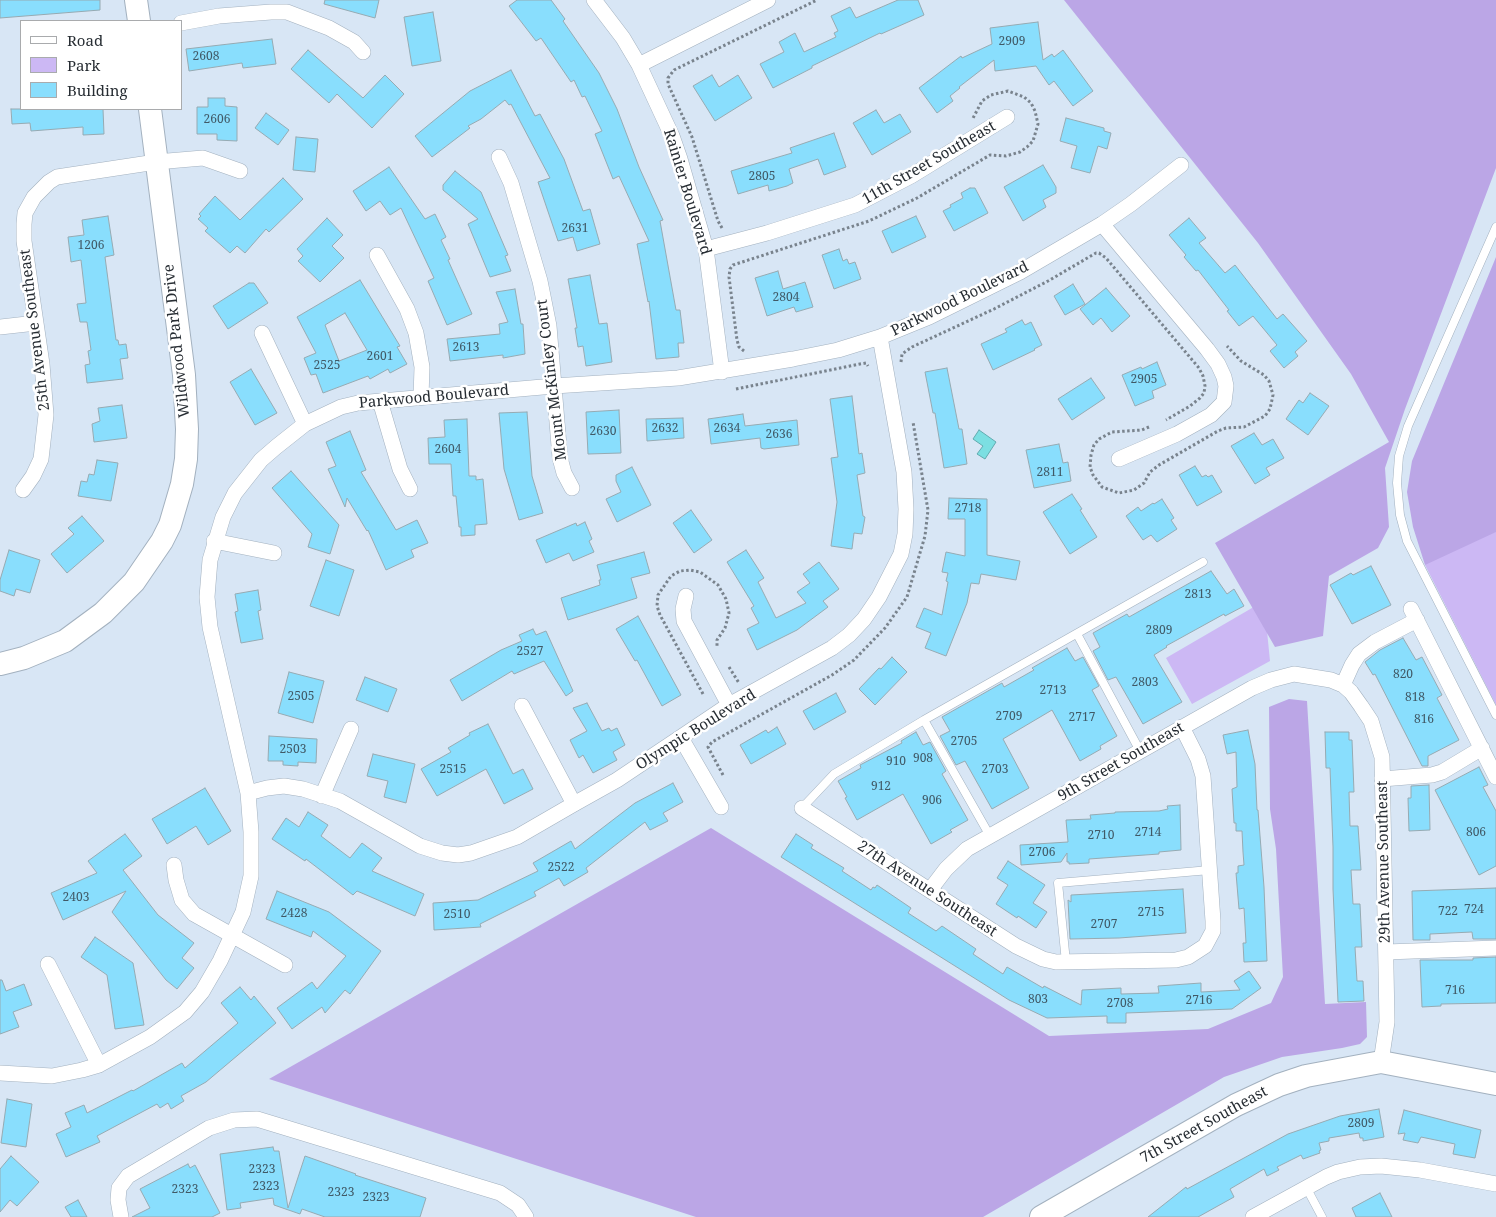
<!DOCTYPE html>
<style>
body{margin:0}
#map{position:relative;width:1496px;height:1217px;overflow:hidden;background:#d8e6f5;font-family:"Noto Serif",serif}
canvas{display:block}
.legend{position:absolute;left:20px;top:20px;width:162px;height:90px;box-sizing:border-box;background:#fff;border:1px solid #a9abad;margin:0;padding:6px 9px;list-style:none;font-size:15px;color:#272d33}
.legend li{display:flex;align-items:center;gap:10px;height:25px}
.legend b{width:25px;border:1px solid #a9abad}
</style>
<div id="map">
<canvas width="1496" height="1217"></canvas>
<ul class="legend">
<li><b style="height:6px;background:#fff"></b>Road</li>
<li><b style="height:14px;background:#ccb8f4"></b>Park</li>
<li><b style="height:14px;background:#89defd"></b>Building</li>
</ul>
</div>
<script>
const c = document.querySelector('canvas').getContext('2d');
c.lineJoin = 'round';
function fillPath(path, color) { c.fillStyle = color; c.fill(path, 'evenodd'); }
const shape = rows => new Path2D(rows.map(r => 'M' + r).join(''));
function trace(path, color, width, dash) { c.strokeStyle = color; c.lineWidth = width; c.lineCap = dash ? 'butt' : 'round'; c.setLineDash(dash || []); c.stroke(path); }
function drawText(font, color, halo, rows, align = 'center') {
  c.font = font + ' "Noto Serif",serif'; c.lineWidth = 5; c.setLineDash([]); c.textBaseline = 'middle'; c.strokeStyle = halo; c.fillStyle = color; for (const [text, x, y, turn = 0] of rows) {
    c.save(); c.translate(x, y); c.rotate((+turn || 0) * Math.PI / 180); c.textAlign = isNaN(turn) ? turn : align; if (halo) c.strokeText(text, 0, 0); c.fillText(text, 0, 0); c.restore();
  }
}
const green = shape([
 [1496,471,1496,705,1425,565,1458,527],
 [1264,601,1270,661,1192,704,1166,658]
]);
const forest = shape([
 [1064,0,1496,0,1496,168,1405,409,1385,468,1389,527,1378,548,1329,576,1323,636,1275,647,1215,543,1389,442,1351,374,1258,243],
 [1496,257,1496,532,1425,565,1413,527,1407,492,1412,461],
 [1289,699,1307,701,1325,1004,1366,1002,1367,1037,1360,1044,1342,1048,1282,1057,1224,1077,983,1217,696,1217,269,1079,711,828,1049,1036,1208,1029,1271,1003,1283,977,1276,849,1270,809,1269,707]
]);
const water = shape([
 [979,430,996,442,985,459,977,454,983,446,973,439,979,430]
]);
const building = shape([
 [0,0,100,0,100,10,0,18,0,0],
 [325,0,379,0,375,18,324,4,325,0],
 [517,0,551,0,565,19,563,21,599,73,617,109,639,167,663,220,660,221,676,310,680,310,684,343,678,343,679,357,656,359,649,301,648,302,637,244,649,241,619,176,613,179,595,134,602,131,585,96,582,97,574,80,571,82,541,38,536,41,509,6,517,0],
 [898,0,918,0,924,15,881,34,880,33,812,66,812,68,773,88,760,64,784,52,779,42,795,33,804,52,836,37,834,33,838,31,831,16,850,7,856,18,898,0],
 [433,12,441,61,412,66,404,17,433,12],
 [1038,22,1043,60,1052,54,1054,57,1063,50,1093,91,1073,106,1054,81,1049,85,1036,66,995,71,994,60,959,87,960,88,950,96,953,101,937,113,919,88,961,56,962,58,992,44,990,28,1038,22],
 [272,39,276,64,243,68,242,63,189,71,186,49,272,39],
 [308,50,363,98,385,75,404,94,372,128,337,94,329,103,291,69,308,50],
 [511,70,535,116,540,114,564,159,583,211,590,209,600,244,577,251,573,237,558,241,538,182,550,178,511,104,509,105,505,100,481,119,468,126,470,128,432,157,415,136,470,91,511,70],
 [712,75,719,87,738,75,752,98,715,121,693,86,712,75],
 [208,98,225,98,225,106,237,107,237,141,217,140,217,134,197,134,197,107,208,107,208,98],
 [11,109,103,109,104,134,83,135,83,127,31,131,30,123,12,124,11,109],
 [876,110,884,123,900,114,911,132,872,155,853,123,876,110],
 [266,113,289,130,278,145,255,128,266,113],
 [1066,118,1104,128,1104,131,1111,133,1107,149,1098,146,1090,173,1071,168,1077,146,1060,141,1066,118],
 [834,133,846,167,824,175,818,159,789,169,793,183,787,186,769,191,768,185,738,194,731,171,792,153,790,148,834,133],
 [296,137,318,139,315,172,293,170,296,137],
 [1043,165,1056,187,1056,193,1043,200,1046,207,1023,221,1004,187,1043,165],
 [389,167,425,219,435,214,446,237,441,240,450,259,448,260,472,314,447,325,428,281,434,278,401,208,390,215,380,201,366,211,353,191,389,167],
 [455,171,481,192,508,255,505,256,511,271,490,277,468,224,478,219,443,190,443,185,455,171],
 [283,178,303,199,269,232,266,229,245,253,237,246,230,253,205,231,208,228,198,219,201,216,199,214,215,196,240,220,283,178],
 [970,188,975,188,988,213,954,231,943,211,951,207,950,205,963,198,961,193,970,188],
 [108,216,114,255,105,257,116,340,118,340,119,345,126,344,128,358,120,359,123,379,87,383,85,365,90,364,88,351,91,350,87,322,80,322,77,304,86,303,81,260,71,262,68,237,84,235,82,220,108,216],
 [916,216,926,237,892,253,882,231,916,216],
 [327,218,343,235,332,246,344,258,320,282,298,261,303,256,297,249,327,218],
 [1189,218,1206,238,1199,243,1225,273,1235,265,1277,319,1283,314,1307,341,1295,352,1298,356,1284,368,1270,351,1277,345,1253,316,1239,326,1227,311,1229,310,1198,270,1196,271,1184,257,1186,255,1169,235,1189,218],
 [839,249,843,261,847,259,849,264,855,262,861,279,834,289,822,255,839,249],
 [778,271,783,289,805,282,813,307,796,312,794,307,767,316,755,278,778,271],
 [590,275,599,324,607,323,612,362,586,366,583,346,578,347,575,328,577,328,568,279,590,275],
 [360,280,400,346,397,347,407,364,390,373,388,369,370,379,368,376,323,393,316,374,311,375,304,358,316,353,297,317,360,280],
 [345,313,367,350,339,361,325,325,345,313],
 [249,283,254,283,268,303,228,329,213,306,249,283],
 [1073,284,1085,304,1065,315,1054,296,1073,284],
 [1106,288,1130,316,1112,332,1101,318,1093,325,1080,309,1106,288],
 [515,289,521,324,523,324,525,354,503,358,503,355,450,361,447,339,500,334,499,324,508,322,496,292,515,289],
 [1022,320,1025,325,1031,322,1042,345,1034,349,1035,350,993,370,981,344,1007,332,1005,329,1022,320],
 [1157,362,1166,385,1152,391,1154,398,1135,406,1122,375,1141,367,1142,369,1157,362],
 [947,368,959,429,962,429,967,464,944,468,935,413,933,413,925,372,947,368],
 [251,369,277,413,255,425,230,382,251,369],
 [1091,378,1105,398,1072,420,1058,399,1091,378],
 [1310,393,1329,406,1308,435,1286,419,1299,400,1303,403,1310,393],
 [852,396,859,454,862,453,865,473,857,475,863,516,865,517,862,534,854,533,852,549,831,546,837,502,831,458,838,457,830,399,852,396],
 [122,405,127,438,94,442,92,424,100,421,98,408,122,405],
 [619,410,621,453,588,454,586,412,619,410],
 [527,412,532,476,543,513,519,520,504,469,499,413,527,412],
 [743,414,745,426,797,420,799,445,764,449,761,448,760,438,711,444,708,419,743,414],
 [683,418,684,438,647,441,646,419,683,418],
 [467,419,469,476,476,476,476,480,483,479,487,524,475,525,475,535,461,536,461,527,459,527,456,496,453,496,451,464,429,464,428,438,445,437,444,420,467,419],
 [350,431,366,470,361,472,396,530,417,520,428,543,411,550,414,557,386,570,368,530,367,531,347,498,345,507,328,469,336,466,326,442,350,431],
 [1254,433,1262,445,1273,439,1284,458,1266,468,1270,475,1255,484,1231,446,1254,433],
 [1059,444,1063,463,1068,462,1071,481,1034,488,1026,450,1059,444],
 [97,460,118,463,111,501,78,496,81,481,87,482,89,474,94,475,97,460],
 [1195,466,1202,477,1206,475,1208,477,1212,475,1222,492,1197,506,1179,475,1195,466],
 [632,467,651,505,617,522,606,499,621,492,616,481,616,475,632,467],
 [291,471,339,525,330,554,308,547,312,534,272,488,291,471],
 [1072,494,1082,509,1080,510,1097,537,1070,554,1043,512,1072,494],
 [949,498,987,499,987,555,1020,561,1016,580,981,574,979,584,971,583,967,603,946,656,925,648,931,633,916,627,924,608,942,615,948,582,946,581,948,573,942,572,946,552,965,556,965,519,948,519,949,498],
 [1162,499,1174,518,1171,520,1177,529,1157,542,1151,535,1143,540,1126,516,1138,507,1141,511,1153,503,1154,504,1162,499],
 [691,510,712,540,694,553,673,523,691,510],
 [82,516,104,541,67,573,51,554,74,534,68,528,82,516],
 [585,522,592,539,589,541,594,552,573,561,569,553,546,563,536,540,576,523,577,526,585,522],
 [9,550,40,560,30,593,16,589,14,596,0,591,0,580,9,550],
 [746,550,764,578,758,582,776,618,806,603,797,592,810,583,803,574,819,562,839,589,823,601,828,607,797,630,757,650,747,629,759,623,751,608,754,606,727,562,746,550],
 [644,552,650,573,631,578,637,598,568,620,561,598,600,585,599,580,601,580,597,565,644,552],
 [326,560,354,570,339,616,310,606,326,560],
 [1371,566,1391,605,1352,624,1330,585,1351,573,1353,575,1371,566],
 [1211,571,1227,594,1234,589,1244,606,1225,616,1224,614,1166,646,1167,647,1154,655,1182,702,1143,724,1116,677,1108,680,1093,651,1100,647,1093,633,1127,614,1129,617,1211,571],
 [258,590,261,610,258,611,263,639,241,643,235,612,238,611,235,594,258,590],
 [638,616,681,695,662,706,637,660,635,661,616,629,638,616],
 [533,629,536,635,546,631,573,691,566,696,544,661,514,674,512,671,462,701,450,680,501,650,522,641,519,635,533,629],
 [1403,638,1416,660,1422,657,1442,695,1437,698,1459,740,1428,756,1428,766,1422,766,1375,674,1373,675,1365,662,1380,650,1403,638],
 [1067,648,1075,661,1083,657,1099,686,1092,690,1117,736,1100,746,1101,749,1080,761,1052,710,1003,739,1029,788,992,809,965,761,956,765,940,736,950,731,942,717,1002,683,1004,687,1034,670,1032,668,1067,648],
 [892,657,907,672,875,705,859,689,879,668,881,669,892,657],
 [289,672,324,681,313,723,278,713,289,672],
 [365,677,397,689,388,712,356,700,365,677],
 [836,693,846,712,814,730,803,711,836,693],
 [587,703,602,731,609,728,611,731,617,728,625,745,613,752,617,760,593,773,583,755,579,758,570,740,587,731,573,708,587,703],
 [488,724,513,774,523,769,533,789,504,804,486,769,437,796,421,769,451,752,448,748,470,735,469,733,488,724],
 [777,727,786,744,751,764,740,745,766,730,768,733,777,727],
 [1248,730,1255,764,1257,810,1258,810,1264,887,1267,961,1244,962,1243,943,1246,943,1244,908,1239,909,1236,873,1238,873,1238,866,1244,865,1243,852,1242,831,1236,831,1236,823,1234,823,1232,789,1237,787,1236,752,1227,754,1223,735,1248,730],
 [916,732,923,745,930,742,946,771,942,774,968,820,950,830,952,832,931,844,903,794,857,820,845,798,847,797,838,781,861,768,860,765,902,743,901,741,916,732],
 [1325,732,1349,732,1349,740,1352,740,1354,792,1349,792,1350,826,1358,826,1361,870,1351,870,1353,904,1360,904,1362,947,1355,947,1357,981,1363,981,1364,1001,1338,1002,1333,889,1333,847,1330,768,1326,768,1325,732],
 [269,736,317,739,316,763,298,762,298,766,283,765,283,761,268,761,269,736],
 [373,754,415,764,406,803,384,797,388,781,367,776,373,754],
 [1479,767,1488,785,1483,787,1496,811,1496,866,1479,875,1435,790,1479,767],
 [673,783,683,802,663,813,668,821,650,830,645,822,586,868,588,872,564,886,559,878,534,892,536,896,480,924,481,927,434,930,433,903,478,900,538,871,533,863,571,841,575,849,635,803,673,783],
 [1429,785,1430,830,1409,831,1408,798,1411,798,1411,786,1429,785],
 [205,788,231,831,208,845,196,826,167,844,152,819,205,788],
 [1180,805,1181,850,1159,852,1159,854,1089,859,1089,863,1069,864,1069,862,1067,862,1067,853,1061,862,1021,865,1020,845,1068,842,1066,820,1091,819,1090,815,1115,813,1115,812,1159,811,1168,809,1167,806,1180,805],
 [308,812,328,825,321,836,350,858,362,843,382,858,372,871,424,894,415,916,357,891,353,895,306,859,305,861,272,839,286,818,299,827,308,812],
 [125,834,142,856,123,870,158,915,194,943,182,958,194,968,177,989,166,980,112,912,126,891,63,920,51,893,97,873,88,861,125,834],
 [796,834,813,845,811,848,844,868,842,871,871,890,873,887,875,888,877,885,911,908,908,913,936,931,942,926,976,949,973,954,1003,974,1007,967,1043,988,1044,986,1081,1005,1082,990,1121,988,1121,994,1159,993,1158,986,1201,983,1201,992,1240,990,1234,981,1249,971,1261,988,1232,1009,1126,1013,1126,1023,1107,1023,1107,1016,1047,1018,1009,1000,979,981,781,857,796,834],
 [1008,861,1045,885,1033,903,1047,912,1036,928,1018,916,1017,918,996,904,1008,885,997,878,1008,861],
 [1496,888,1496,939,1473,939,1472,932,1430,934,1430,940,1413,940,1412,891,1496,888],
 [1183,889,1186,933,1119,938,1070,939,1068,900,1071,902,1071,895,1183,889],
 [277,891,329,912,381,951,350,994,345,990,325,1013,322,1007,292,1029,277,1008,312,982,317,989,346,956,313,931,311,937,266,919,277,891],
 [95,937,133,963,144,1025,115,1029,107,975,81,957,95,937],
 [1496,957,1496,1003,1441,1004,1441,1006,1422,1007,1420,960,1473,960,1473,958,1496,957],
 [0,980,2,980,6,991,24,984,32,1005,13,1012,19,1027,0,1034,0,980],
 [240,987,251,1000,254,996,276,1023,206,1082,181,1096,184,1101,171,1109,168,1103,160,1108,157,1104,97,1136,100,1142,66,1157,56,1134,71,1127,65,1113,84,1105,87,1113,132,1090,133,1091,182,1063,185,1068,238,1023,221,1003,240,987],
 [7,1099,32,1104,26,1147,1,1143,7,1099],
 [1379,1109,1384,1137,1363,1141,1363,1138,1360,1138,1359,1133,1329,1138,1329,1141,1319,1143,1321,1150,1319,1151,1320,1153,1303,1159,1301,1155,1277,1167,1279,1170,1267,1176,1264,1169,1230,1189,1234,1197,1198,1217,1148,1217,1186,1187,1187,1189,1288,1134,1340,1116,1379,1109],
 [1404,1110,1481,1130,1475,1158,1453,1154,1455,1144,1421,1137,1418,1143,1403,1140,1405,1133,1398,1134,1404,1110],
 [273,1147,274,1151,279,1151,288,1208,305,1156,356,1174,355,1175,426,1198,420,1217,325,1217,302,1209,300,1214,274,1205,273,1198,240,1203,241,1208,227,1210,220,1154,273,1147],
 [11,1156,39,1182,17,1206,10,1200,0,1212,0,1169,11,1156],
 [188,1164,190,1168,195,1165,220,1213,212,1217,132,1217,150,1208,140,1189,188,1164],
 [1380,1193,1392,1217,1356,1217,1352,1208,1380,1193],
 [78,1200,87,1217,71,1217,65,1207,78,1200]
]);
const path = shape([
 [722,228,718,221,692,137,668,84,668,78,674,70,817,0],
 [744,351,739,347,737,340,729,277,730,269,733,265,869,221,917,198,990,155,1006,156,1020,152,1027,147,1033,141,1038,124,1035,111,1031,103,1024,97,1008,91,991,95,982,101,972,120],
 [901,362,902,354,912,347,994,309,1048,281,1096,253,1099,253,1106,258,1199,368,1203,376,1205,386,1204,393,1200,398,1190,406,1166,420],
 [736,389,860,364,866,363,868,366],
 [1149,427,1142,430,1112,432,1099,439,1094,445,1091,455,1090,467,1093,475,1102,487,1119,493,1134,490,1144,483,1150,472,1159,465,1218,431,1226,428,1244,427,1265,416,1270,409,1273,395,1269,381,1264,375,1241,361,1227,346],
 [729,667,739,683],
 [703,694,660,615,657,606,658,595,671,576,680,571,690,570,700,572,718,585,726,599,729,613,725,628,717,640,717,647],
 [723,775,708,747,712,742,832,675,854,660,885,628,907,597,925,536,928,510,913,422]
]);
const lane = shape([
 [1496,227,1408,426,1399,456,1397,483,1400,515,1407,541,1496,715],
 [1077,634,1140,751],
 [924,720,990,836],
 [802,808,834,774,924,720,1203,562],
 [1066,962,1058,883,1210,870],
 [1306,1187,1322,1217]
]);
const street = shape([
 [594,0,623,38,639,65,672,136,680,159,706,249,722,372],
 [181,23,219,16,271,12,287,12,329,28,354,42,363,52],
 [639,65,768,0],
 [499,157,511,183,540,281,549,326,560,458,564,473,572,488],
 [1102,224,1207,349,1218,364,1224,377,1226,386,1224,402,1211,415,1177,434,1119,459],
 [706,249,767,233,855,205,911,176,1007,117],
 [377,255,407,309,416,333,422,367,421,397],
 [0,327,36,323],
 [262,333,305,424],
 [380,401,400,469,410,489],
 [23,490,33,476,41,459,46,415,42,364,24,241,24,224,25,213,34,197,49,182,57,177,156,162,203,158,240,171],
 [214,541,274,553],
 [686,596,683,609,684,621,729,705],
 [1411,609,1496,777],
 [1343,685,1352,665,1359,654,1375,642,1417,620],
 [522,706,574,804],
 [681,738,721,807],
 [1382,779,1432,775,1442,772,1482,748],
 [248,793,267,788,284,786,303,789,340,801,420,846,442,853,458,855,471,853,517,837,574,804,617,780,729,705,832,648,849,635,864,619,879,597,901,554,905,534,906,509,904,472,880,337],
 [322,796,351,729],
 [802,808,1016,946,1043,959,1056,962,1176,960,1188,957,1205,946,1213,931,1213,921,1203,776,1198,759,1182,727],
 [174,865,176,880,182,900,194,914,285,965],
 [930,890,946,869,967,849,1252,688,1271,680,1294,674,1331,680,1343,685,1351,692,1361,706,1371,721,1382,757,1387,1022,1381,1062],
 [1386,952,1496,948],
 [48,964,99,1065],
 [0,1073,52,1076,82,1070,99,1065,150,1037,185,1012,202,992,220,961,243,912,251,876,251,832,248,793,210,627,207,597,210,560,223,517,235,493,261,460,276,447,305,424,341,407,358,403,554,386,678,378,793,359,838,350,880,337,929,317,1020,272,1102,224,1131,204,1181,165],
 [121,1217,118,1200,119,1188,128,1176,209,1128,234,1120,257,1119,500,1193,518,1205,526,1217],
 [1253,1217,1326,1177,1338,1172,1360,1167,1381,1166,1420,1170,1496,1184]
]);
const secondary = shape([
 [136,0,139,21],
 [0,664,24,658,65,641,103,613,134,582,162,541,170,525,182,484,186,459,187,429,184,375,150,109],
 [1041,1217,1236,1105,1279,1085,1306,1076,1381,1062,1496,1084]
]);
const numberNames = [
 ["2909",1012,42],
 ["2608",206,57],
 ["2606",217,120],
 ["2805",762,177],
 ["2631",575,229],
 ["1206",91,246],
 ["2804",786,298],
 ["2613",466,348],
 ["2601",380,357],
 ["2525",327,366],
 ["2905",1144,380],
 ["2632",665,429],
 ["2634",727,429],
 ["2630",603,432],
 ["2636",779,435],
 ["2604",448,450],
 ["2811",1050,473],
 ["2718",968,509],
 ["2813",1198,595],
 ["2809",1159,631],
 ["2527",530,652],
 ["820",1403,675],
 ["2803",1145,683],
 ["2713",1053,691],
 ["2505",301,697],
 ["818",1415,698],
 ["2709",1009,717],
 ["2717",1082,718],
 ["816",1424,720],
 ["2705",964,742],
 ["2503",293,750],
 ["908",923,759],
 ["910",896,762],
 ["2515",453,770],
 ["2703",995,770],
 ["912",881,787],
 ["906",932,801],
 ["2714",1148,833],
 ["806",1476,833],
 ["2710",1101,836],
 ["2706",1042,853],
 ["2522",561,868],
 ["2403",76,898],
 ["724",1474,910],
 ["722",1448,912],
 ["2715",1151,913],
 ["2428",294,914],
 ["2510",457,915],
 ["2707",1104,925],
 ["716",1455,991],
 ["803",1038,1000],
 ["2716",1199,1001],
 ["2708",1120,1004],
 ["2809",1361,1124],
 ["2323",262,1170],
 ["2323",266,1187],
 ["2323",185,1190],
 ["2323",341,1193],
 ["2323",376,1198]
];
const streetNames = [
 ["11th Street Southeast",929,163,-30],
 ["Rainier Boulevard",687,192,73],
 ["Parkwood Boulevard",960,299,-26],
 ["25th Avenue Southeast",35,330,-97],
 ["Wildwood Park Drive",177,341,-96],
 ["Mount McKinley Court",552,380,-97],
 ["Parkwood Boulevard",434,397,-5],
 ["Olympic Boulevard",696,730,-32],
 ["9th Street Southeast",1121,762,-30],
 ["29th Avenue Southeast",1384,862,-91],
 ["27th Avenue Southeast",927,889,33],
 ["7th Street Southeast",1204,1125,-29]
];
fillPath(green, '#ccb8f4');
fillPath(forest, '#bba6e6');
fillPath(water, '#7cdfe2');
trace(water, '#62aaae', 1);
fillPath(building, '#89defd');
trace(building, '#96aab2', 1);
trace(lane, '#a3b1bf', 9);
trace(street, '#a3b1bf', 16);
trace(secondary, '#a3b1bf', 24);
trace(path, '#79838d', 3, [2.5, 2.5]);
trace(lane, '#fff', 8);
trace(street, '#fff', 15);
trace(secondary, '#fff', 22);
drawText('12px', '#405966', null, numberNames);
drawText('15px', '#272d33', '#fff', streetNames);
</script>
